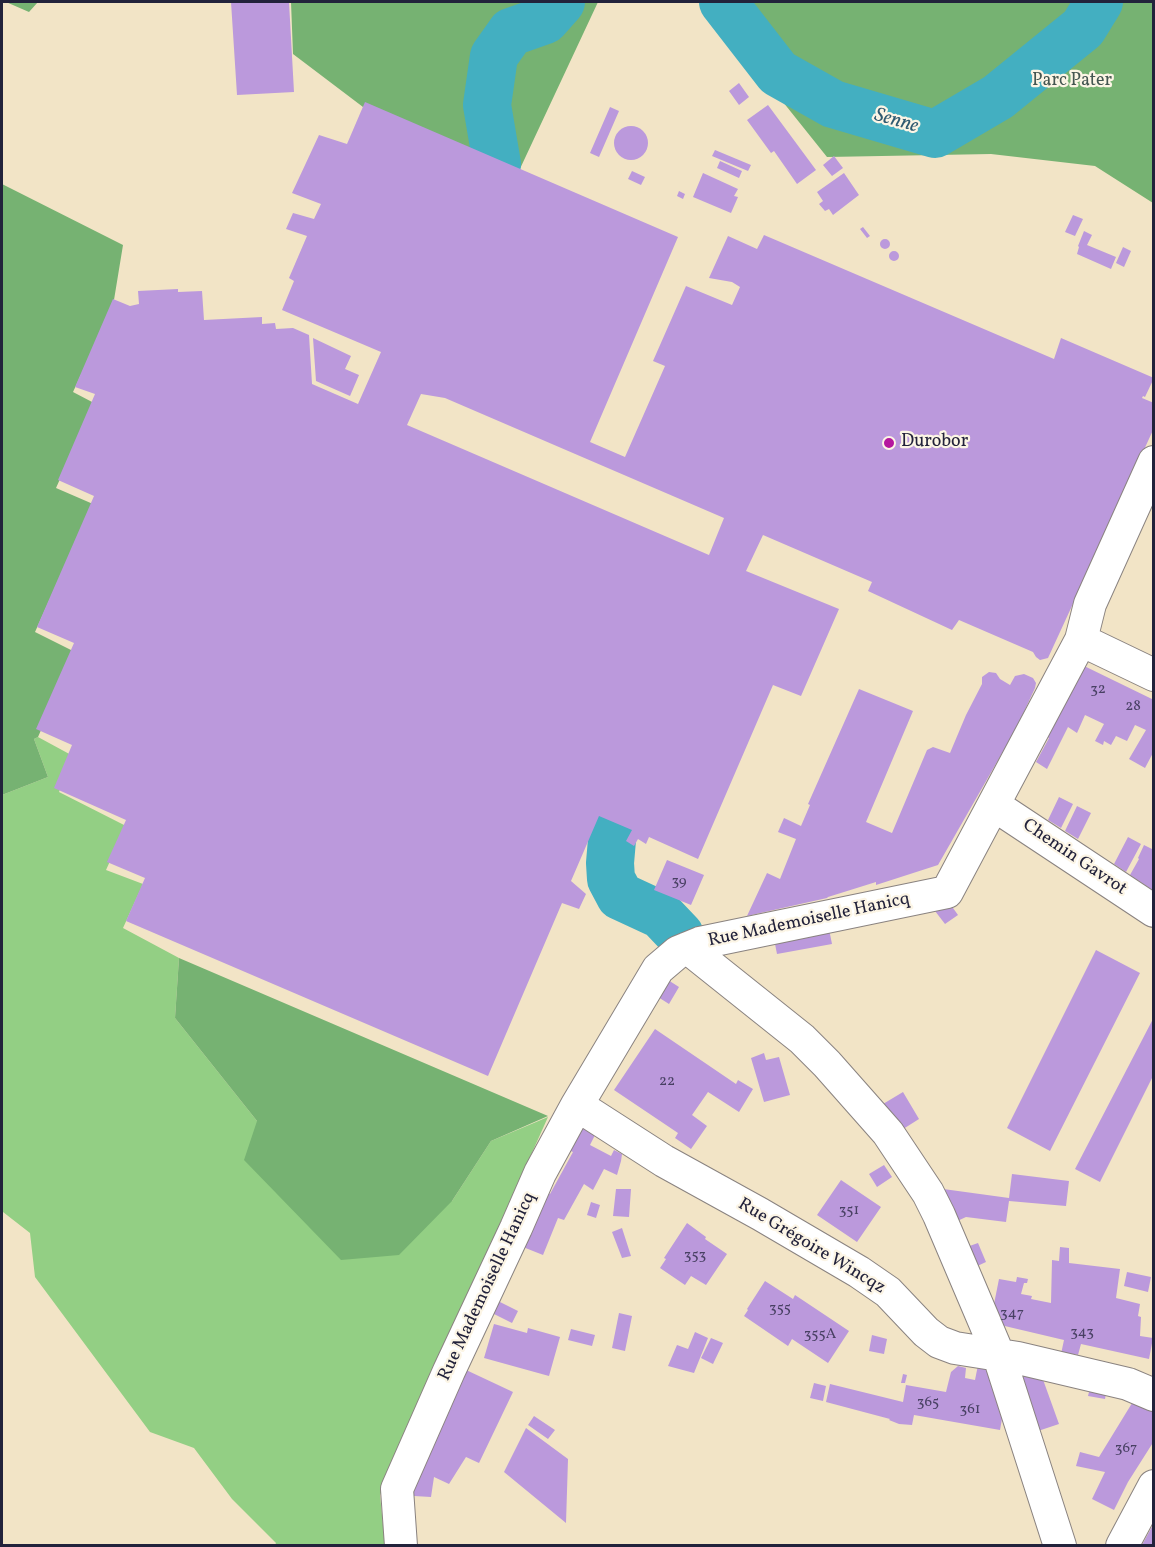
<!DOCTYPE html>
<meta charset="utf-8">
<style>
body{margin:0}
#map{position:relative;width:1155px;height:1547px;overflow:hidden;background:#f2e4c6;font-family:Vollkorn,serif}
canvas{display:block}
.frame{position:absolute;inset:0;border:3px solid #22223b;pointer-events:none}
</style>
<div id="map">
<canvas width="1155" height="1547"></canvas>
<div class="frame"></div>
</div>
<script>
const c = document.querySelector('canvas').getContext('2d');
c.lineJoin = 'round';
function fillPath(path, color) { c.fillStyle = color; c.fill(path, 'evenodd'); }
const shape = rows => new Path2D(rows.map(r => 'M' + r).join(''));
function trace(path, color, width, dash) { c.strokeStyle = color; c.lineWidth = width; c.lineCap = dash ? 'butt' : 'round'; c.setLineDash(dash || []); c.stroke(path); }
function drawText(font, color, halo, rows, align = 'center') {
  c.font = font + ' Vollkorn,serif'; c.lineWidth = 4.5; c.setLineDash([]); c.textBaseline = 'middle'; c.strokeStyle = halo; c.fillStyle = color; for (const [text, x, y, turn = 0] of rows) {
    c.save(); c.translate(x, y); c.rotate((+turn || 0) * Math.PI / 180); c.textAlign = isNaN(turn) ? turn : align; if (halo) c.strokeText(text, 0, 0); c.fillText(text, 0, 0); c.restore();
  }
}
const green = shape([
 [38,737,73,756,59,792,126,826,106,870,143,884,123,928,179,958,175,1018,257,1121,452,1201,491,1141,548,1117,440,1358,380,1495,385,1545,275,1545,276,1543,232,1499,194,1448,150,1432,35,1277,30,1233,3,1212,2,1188,2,795,48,777,34,739]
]);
const forest = shape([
 [6,2,38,2,29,12],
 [291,2,598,2,518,173,363,107,293,54],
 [703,2,1153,2,1153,203,1095,166,991,154,827,157],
 [2,184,123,245,113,306,73,392,94,403,56,488,93,504,35,632,75,652,38,737,34,739,48,777,2,795],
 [179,958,548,1116,491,1141,452,1201,399,1255,341,1260,244,1160,257,1121,175,1018]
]);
const river = shape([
 [723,2,778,73,833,104,935,134,998,97,1083,28,1099,2],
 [497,164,487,105,494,56,511,32,545,20,561,2],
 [613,828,610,863,611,879,620,896,661,915,680,935]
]);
const building = shape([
 [231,2,289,2,294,92,237,95],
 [739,83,749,97,739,105,729,91],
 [365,102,678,237,590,442,625,457,665,366,653,361,686,286,732,305,740,287,732,282,709,278,728,236,757,249,764,235,1054,359,1061,338,1154,378,1145,397,1143,396,1142,398,1154,403,1154,428,1048,658,1040,660,1036,657,1033,652,959,620,952,630,868,591,872,582,763,535,746,571,839,609,801,696,773,685,698,859,649,837,646,844,638,839,634,846,626,841,632,830,599,816,571,881,586,894,579,909,562,903,488,1076,126,921,145,878,107,862,126,820,54,788,72,745,36,729,74,643,37,627,94,496,58,480,95,394,75,387,113,299,130,306,139,304,138,291,178,289,178,292,202,291,204,320,262,317,262,324,275,323,276,329,293,328,309,335,312,384,358,404,381,352,282,310,294,281,289,278,307,236,286,229,293,213,314,219,321,204,292,193,319,135,347,144],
 [421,394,445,398,724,518,709,555,407,425],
 [768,105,816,170,797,184,774,151,771,153,747,120],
 [610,107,619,111,599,157,590,153],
 '614 143a17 17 0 1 1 34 0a17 17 0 1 1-34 0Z',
 [715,150,751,165,748,171,712,156],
 [834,156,843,168,832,176,823,165],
 [720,161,742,171,739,178,717,168],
 [632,171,645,177,641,185,628,179],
 [703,173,738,189,734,196,738,197,731,213,693,197],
 [844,173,859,195,833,215,829,209,825,211,819,204,823,201,817,192],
 [679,191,685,194,683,199,677,196],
 [1073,215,1083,219,1075,236,1065,232],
 [863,227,870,236,867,238,860,229],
 [1084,231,1092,235,1087,245,1116,257,1111,269,1077,254,1079,247,1078,246],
 '880 244a5 5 0 1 1 10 0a5 5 0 1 1-10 0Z',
 [1123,247,1131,251,1124,267,1116,263],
 '889 256a5 5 0 1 1 10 0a5 5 0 1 1-10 0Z',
 [313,338,351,356,345,369,359,375,350,396,316,381],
 [1078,663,1154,700,1154,751,1145,768,1129,759,1146,730,1135,725,1127,741,1116,736,1111,745,1104,741,1103,745,1095,741,1104,724,1085,715,1077,733,1068,727,1047,769,1036,762,1049,738,1043,735],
 [989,672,996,673,1000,679,1010,685,1015,676,1024,674,1033,678,1036,683,1035,688,1017,727,938,865,876,885,876,882,828,897,827,898,747,916,767,873,780,879,796,839,778,832,784,818,801,826,810,805,808,804,859,689,913,711,866,822,892,833,927,750,933,747,950,753,966,715,982,684,982,677],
 [1059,797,1073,804,1061,828,1048,820],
 [1077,806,1091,813,1078,839,1065,831],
 [1128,837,1141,844,1126,872,1114,864],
 [1144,845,1154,850,1154,891,1130,875,1139,859,1138,858],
 [667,860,704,875,691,905,654,890],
 [948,901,958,915,945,924,935,911],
 [829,929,832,944,777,954,774,939],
 [1096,950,1140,973,1050,1151,1007,1128],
 [668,980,679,987,669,1004,658,997],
 [1154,1017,1154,1074,1100,1182,1075,1169],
 [655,1029,736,1084,738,1080,753,1089,739,1112,708,1092,692,1115,707,1126,691,1149,675,1138,678,1133,614,1090],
 [764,1053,766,1060,779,1057,790,1095,764,1102,751,1058],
 [903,1092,919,1119,900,1131,883,1104],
 [582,1120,598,1129,590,1145,611,1156,614,1150,622,1154,621,1161,617,1175,604,1169,593,1190,584,1184,564,1220,558,1218,543,1255,523,1247,545,1190,550,1194,573,1152,566,1149],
 [884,1165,892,1177,877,1187,869,1174],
 [1012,1174,1069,1181,1066,1206,1009,1201,1006,1222,966,1217,953,1223,936,1188,1009,1198],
 [841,1180,881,1207,857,1242,817,1215],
 [616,1189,631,1189,629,1217,613,1216],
 [591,1202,600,1205,596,1218,587,1215],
 [687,1223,706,1237,705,1239,727,1254,706,1285,691,1276,685,1285,660,1268,666,1259,664,1258],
 [622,1228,631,1256,622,1258,612,1232],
 [978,1243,986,1262,973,1268,964,1248],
 [1060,1247,1069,1248,1069,1263,1120,1269,1116,1298,1140,1304,1138,1316,1141,1317,1140,1336,1153,1338,1149,1359,1081,1344,1078,1355,1075,1354,1074,1358,1061,1354,1064,1340,992,1323,991,1319,999,1279,1016,1282,1017,1277,1028,1279,1027,1283,1024,1283,1021,1294,1032,1296,1031,1299,1051,1303,1052,1260,1059,1261],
 [1127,1272,1151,1277,1148,1292,1124,1286],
 [765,1281,793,1299,795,1295,849,1331,828,1363,792,1339,788,1346,744,1316,748,1310,747,1309],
 [498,1301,518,1311,512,1323,492,1313],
 [619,1313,632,1316,625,1351,612,1348],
 [494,1324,527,1333,528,1328,560,1337,549,1376,484,1358],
 [571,1329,595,1335,592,1346,568,1340],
 [695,1332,708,1338,694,1373,668,1366,677,1345,688,1349],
 [872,1335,887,1339,884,1354,869,1351],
 [711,1338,723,1343,713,1364,701,1358],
 [990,1362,1005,1402,1000,1430,914,1415,912,1425,899,1424,889,1420,890,1419,826,1402,830,1384,903,1402,906,1385,946,1392,951,1372,958,1366,966,1368,965,1378,975,1380,978,1365],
 [464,1369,513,1392,479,1463,466,1457,449,1484,434,1477,431,1497,414,1496,414,1464],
 [1015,1370,1041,1374,1059,1424,1035,1432],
 [903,1374,907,1375,905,1383,901,1383],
 [814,1383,826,1386,823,1401,810,1398],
 [1091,1384,1107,1388,1105,1399,1088,1396],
 [1137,1395,1154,1404,1154,1441,1128,1482,1114,1510,1092,1499,1105,1472,1076,1466,1080,1452,1099,1457],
 [534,1416,555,1430,548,1439,528,1425],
 [526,1428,568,1459,566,1523,504,1472],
 [1154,1523,1154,1545,1142,1545]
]);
const minor = shape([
 [1081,640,1154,675],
 [994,805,1154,911],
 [688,948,802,1039,827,1064,888,1133,928,1193,939,1215,999,1356,1060,1546],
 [577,1105,664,1161,760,1214,859,1272,888,1292,926,1332,939,1342,955,1348,1018,1358,1128,1384,1154,1395],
 [401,1546,397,1489,449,1371,516,1228,540,1173,577,1105,658,969,678,952,700,943,947,892,1081,640,1090,604,1154,462],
 [1122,1546,1154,1486]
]);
const markers = [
 [889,443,6,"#b5179e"]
];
const numberNames = [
 ["32",1098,690],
 ["28",1133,707],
 ["39",679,882],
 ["22",667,1082],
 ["351",849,1211],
 ["353",695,1256],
 ["355",780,1309],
 ["347",1012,1314],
 ["343",1082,1333],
 ["355A",820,1335],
 ["365",928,1403],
 ["361",970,1410],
 ["367",1126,1449]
];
const parkNames = [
 ["Parc Pater",1072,82]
];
const poiNames = [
 ["Durobor",901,443]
];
const streetNames = [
 ["Chemin Gavrot",1074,858,34],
 ["Rue Mademoiselle Hanicq",809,921,-12],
 ["Rue Grégoire Wincqz",811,1247,31],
 ["Rue Mademoiselle Hanicq",488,1287,-65]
];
const waterNames = [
 ["Senne",896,122,16]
];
fillPath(green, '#93cf84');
fillPath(forest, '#76b272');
trace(river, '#43afc1', 48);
fillPath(building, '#bb99dc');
trace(minor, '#8a8380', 34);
trace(minor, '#fff', 32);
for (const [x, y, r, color] of markers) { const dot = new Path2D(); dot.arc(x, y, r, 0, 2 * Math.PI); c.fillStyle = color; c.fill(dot); trace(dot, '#fcf5e5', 2); }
drawText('15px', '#484063', null, numberNames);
drawText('18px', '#445651', '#fcf5e5', parkNames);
drawText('18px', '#22223b', '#fcf5e5', poiNames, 'left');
drawText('18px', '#22223b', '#fcf5e5', streetNames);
drawText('italic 20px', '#2f5a71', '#fcf5e5', waterNames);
</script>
